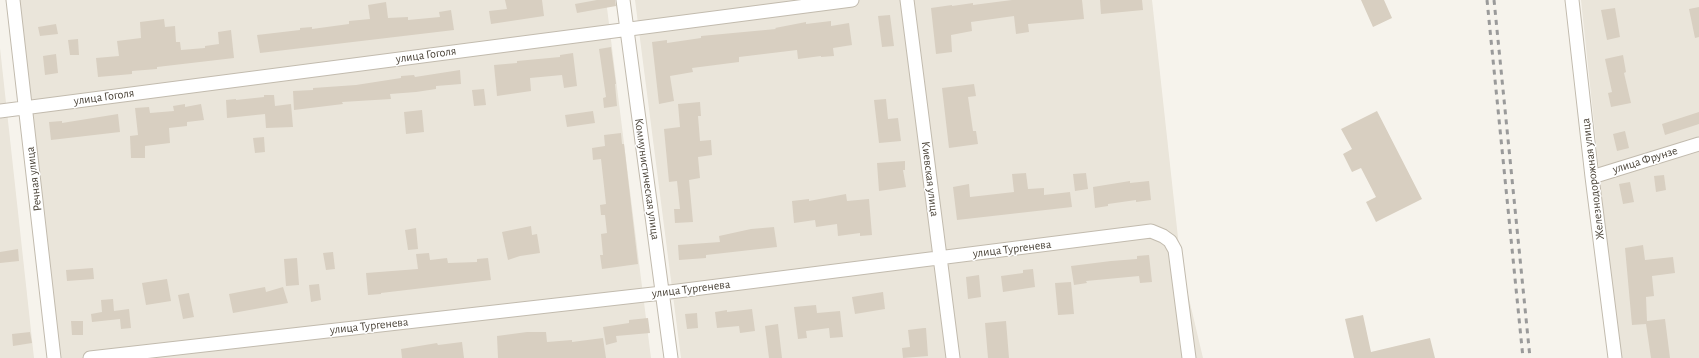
<!DOCTYPE html>
<meta charset="utf-8">
<style>
body{margin:0}
canvas{display:block;background:#f6f3ec}
</style>
<canvas width="1699" height="358"></canvas>
<script>
const c = document.querySelector('canvas').getContext('2d');
c.lineJoin = 'round';
function fillPath(path, color) { c.fillStyle = color; c.fill(path, 'evenodd'); }
const shape = rows => new Path2D(rows.map(r => 'M' + r).join(''));
function trace(path, color, width, dash) { c.strokeStyle = color; c.lineWidth = width; c.lineCap = dash ? 'butt' : 'round'; c.setLineDash(dash || []); c.stroke(path); }
function drawText(font, color, halo, rows, align = 'center') {
  c.font = font + ' "Alegreya Sans",sans-serif'; c.lineWidth = 3; c.setLineDash([]); c.textBaseline = 'middle'; c.strokeStyle = halo; c.fillStyle = color; for (const [text, x, y, turn = 0] of rows) {
    c.save(); c.translate(x, y); c.rotate((+turn || 0) * Math.PI / 180); c.textAlign = isNaN(turn) ? turn : align; if (halo) c.strokeText(text, 0, 0); c.fillText(text, 0, 0); c.restore();
  }
}
const residential = shape([
 [18,0,606,0,651,358,59,358],
 [635,0,1152,0,1181,265,1203,358,681,358],
 [1581,0,1699,0,1699,358,1619,358],
 [0,48,34,358,0,358]
]);
const building = shape([
 [505,0,542,0,544,16,491,24,489,11,507,9],
 [597,0,615,0,616,6,577,13,575,4],
 [1012,0,1082,0,1084,19,1028,24,1029,32,1016,34,1014,16,971,22,972,31,951,35,952,52,936,54,931,8,952,5,952,6,973,3,973,5],
 [1100,0,1142,0,1143,10,1101,14],
 [1361,0,1384,0,1392,18,1373,27],
 [386,2,388,18,408,17,408,20,440,17,439,12,451,10,454,30,260,53,257,35,300,30,300,28,312,27,312,29,349,24,349,21,370,19,368,5],
 [1699,7,1699,37,1695,38,1689,9],
 [1615,8,1620,37,1607,40,1601,10],
 [890,15,894,46,882,47,878,16],
 [164,19,165,27,175,26,176,42,180,42,181,50,205,48,205,46,219,44,218,32,231,30,234,58,157,67,157,69,132,71,132,74,98,77,96,58,119,56,117,41,141,38,140,22],
 [831,21,831,26,849,23,852,45,833,48,834,56,821,57,821,56,798,59,797,50,739,57,739,62,692,68,693,72,670,76,674,101,659,104,652,42,667,40,667,43,701,38,701,36,776,29,775,28,806,22,806,24],
 [56,24,58,34,40,36,38,27],
 [78,39,79,55,70,55,68,40],
 [611,47,616,84,615,84,617,106,604,108,603,98,606,97,599,49],
 [573,53,577,86,564,88,562,75,530,78,531,91,497,96,494,65,517,63,517,61,560,57,560,55],
 [56,54,58,73,45,75,43,56],
 [1623,55,1626,72,1624,73,1631,103,1611,107,1608,93,1612,92,1605,59],
 [460,70,461,84,436,86,436,89,416,92,390,94,391,99,342,102,343,104,294,110,293,91,313,90,313,88,356,85,401,78,401,76,414,75,415,77],
 [974,84,976,96,968,97,973,131,976,131,978,144,949,148,942,88],
 [484,89,486,105,474,106,472,90],
 [264,95,274,95,275,106,291,104,293,127,266,128,265,114,227,118,226,100,236,99,236,100,264,97],
 [886,99,888,119,898,118,901,141,879,143,874,100],
 [700,102,701,116,698,116,700,141,711,140,712,155,698,157,700,178,689,180,693,222,675,223,674,209,680,209,677,181,669,182,664,129,680,127,678,104],
 [185,104,185,107,201,104,204,120,187,122,187,126,169,128,170,143,145,146,145,158,131,158,130,136,138,135,135,108,149,107,150,113,174,111,173,106],
 [422,110,424,132,406,134,404,112],
 [593,111,595,123,567,127,565,115],
 [1377,111,1422,199,1376,222,1366,202,1376,197,1361,168,1352,172,1343,154,1352,149,1341,129],
 [1699,112,1699,124,1665,135,1662,124],
 [118,114,120,132,51,140,49,122,62,121,62,123],
 [1625,131,1629,148,1617,151,1613,134],
 [621,133,622,144,624,144,638,264,602,269,600,255,603,255,601,234,607,233,605,215,601,215,600,205,606,204,601,159,593,160,592,148,605,146,604,135],
 [264,137,265,152,255,153,253,138],
 [905,161,905,170,903,170,906,187,879,191,877,163],
 [1026,173,1028,189,1044,188,1044,195,1070,192,1072,207,957,220,953,187,969,184,970,197,1014,192,1012,174],
 [1086,173,1088,189,1075,191,1073,174],
 [1664,175,1666,190,1656,192,1654,176],
 [1130,181,1130,183,1149,181,1151,200,1136,202,1136,200,1108,204,1108,206,1095,208,1093,187],
 [1630,182,1634,202,1623,204,1619,184],
 [846,194,847,201,869,199,872,235,860,236,860,233,838,236,837,224,816,227,815,220,794,223,792,201,809,199,809,201],
 [531,226,532,235,537,234,540,253,520,256,508,260,502,232],
 [774,227,777,247,706,255,706,258,679,260,678,245,720,242,719,236,751,229],
 [416,228,418,249,408,250,405,230],
 [1643,245,1645,260,1673,257,1675,273,1652,276,1654,296,1646,297,1647,321,1665,319,1670,358,1651,358,1646,324,1632,325,1625,248],
 [18,249,19,261,0,263,0,252],
 [333,252,335,269,326,270,323,253],
 [429,253,430,260,447,258,448,263,477,262,477,259,488,258,491,280,381,293,381,294,368,295,366,273,418,269,416,254],
 [1149,255,1152,282,1140,283,1139,276,1086,281,1087,283,1074,285,1071,266,1111,261,1137,259,1137,256],
 [297,258,299,285,286,286,284,259],
 [93,268,94,279,67,281,66,270],
 [1033,269,1035,287,1003,292,1001,276,1023,273,1023,270],
 [979,275,981,297,968,299,966,277],
 [167,279,171,301,146,305,142,283],
 [1071,282,1074,314,1058,315,1055,283],
 [319,284,321,300,311,302,309,285],
 [265,287,266,292,283,287,288,303,233,313,229,294],
 [883,292,885,309,855,314,852,297],
 [189,293,194,317,183,319,178,295],
 [113,299,114,311,129,309,131,328,121,329,120,319,92,322,91,314,102,312,101,300],
 [816,305,817,313,840,311,843,337,830,338,829,328,806,331,807,338,798,339,794,307],
 [752,309,755,331,740,333,739,326,717,328,715,312,727,310,727,312],
 [697,313,698,328,687,329,685,314],
 [1363,315,1371,352,1430,338,1435,358,1354,358,1345,319],
 [648,318,650,333,616,336,617,342,606,345,603,327,629,323,629,320],
 [71,321,83,321,83,335,72,335],
 [1006,321,1009,358,988,358,985,323],
 [778,324,782,358,769,358,765,326],
 [924,328,926,328,928,356,903,358,902,348,910,347,908,330],
 [30,332,32,343,13,346,12,334],
 [527,332,546,332,547,342,572,340,572,342,603,338,606,358,498,358,497,336],
 [462,342,464,358,402,358,401,349,437,343,438,345]
]);
const minor = shape([
 [13,0,54,358],
 [623,0,671,358],
 [907,0,953,358],
 [1572,0,1592,177,1615,358],
 [0,111,852,0],
 [1592,177,1699,144],
 [90,358,662,293,1151,231,1163,236,1170,241,1175,250,1189,358]
]);
const rail = shape([
 [1487,0,1523,358],
 [1494,0,1530,358]
]);
const streetNames = [
 ["улица Гоголя",426,55,-8],
 ["улица Гоголя",104,97,-8],
 ["улица Фрунзе",1645,160,-17],
 ["Речная улица",34,179,-97],
 ["Коммунистическая улица",647,179,82],
 ["Киевская улица",930,179,83],
 ["Железнодорожная улица",1593,179,-97],
 ["улица Тургенева",1012,249,-7],
 ["улица Тургенева",691,289,-7],
 ["улица Тургенева",369,326,-6]
];
fillPath(residential, '#eae5da');
fillPath(building, '#d8cfc1');
trace(minor, '#c2bbae', 15);
trace(minor, '#fff', 13);
trace(rail, '#9a9a9a', 3, [5, 5]);
drawText('12px', '#4b4439', '#fff', streetNames);
</script>
